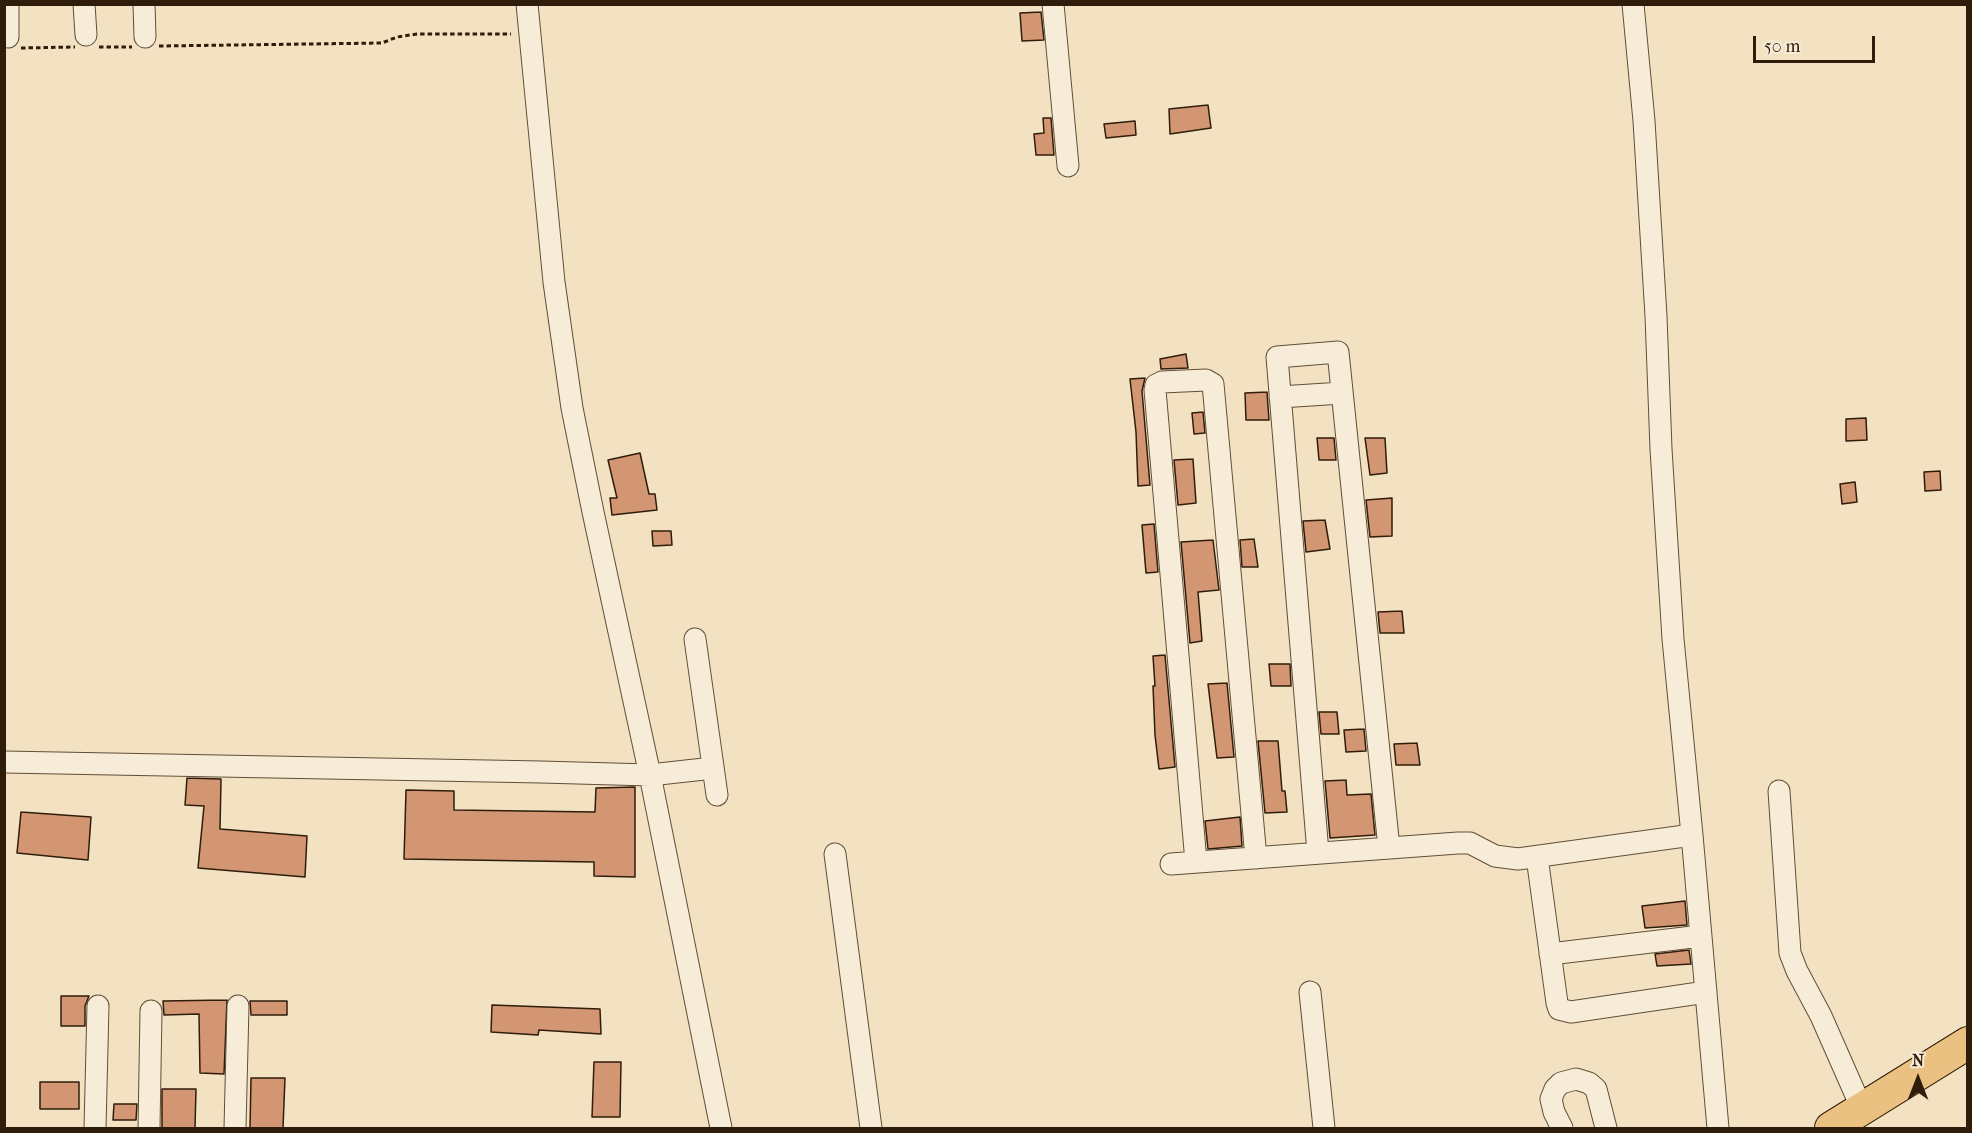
<!DOCTYPE html>
<style>
body{margin:0}
#map{position:relative;width:1972px;height:1133px;overflow:hidden;background:#f3e2c1;font-family:"IM FELL French Canon",serif}
canvas{display:block}
.frame{position:absolute;inset:0;border:6px solid #2f1c0b;pointer-events:none}
.north{position:absolute;left:1888px;top:1049px;width:60px;height:60px;-webkit-text-stroke:4px #f7ecd7;paint-order:stroke;rotate:0deg;font-size:16px;font-weight:700;line-height:24px;text-align:center;color:#2f1c0b}
.north::after{content:'';display:block;margin:auto;width:21px;height:27px;background:#2f1c0b;clip-path:polygon(50% 0,100% 100%,50% 72%,0 100%)}
.scale{position:absolute;left:1753px;top:36px;width:122px;height:27px;box-sizing:border-box;border:3px solid #2f1c0b;border-top:0;padding-left:8px;font-size:18px;line-height:21px;white-space:nowrap;color:#2f1c0b;-webkit-text-stroke:4px #f7ecd7;paint-order:stroke}
</style>
<div id="map">
<canvas width="1972" height="1133"></canvas>
<div class="frame"></div>
<div class="north">N</div>
<div class="scale">50 m</div>
</div>
<script>
const c = document.querySelector('canvas').getContext('2d');
c.lineJoin = 'round';
function fillPath(path, color) { c.fillStyle = color; c.fill(path, 'evenodd'); }
const shape = rows => new Path2D(rows.map(r => 'M' + r).join(''));
function trace(path, color, width, dash) { c.strokeStyle = color; c.lineWidth = width; c.lineCap = dash ? 'butt' : 'round'; c.setLineDash(dash || []); c.stroke(path); }
const building = shape([
 [1041,12,1044,40,1022,41,1020,13,1041,12],
 [1208,105,1211,128,1170,134,1169,109,1208,105],
 [1043,118,1051,118,1054,155,1036,155,1034,134,1044,133,1043,118],
 [1135,121,1136,135,1106,138,1104,124,1135,121],
 [1186,354,1188,368,1161,369,1160,359,1186,354],
 [1145,378,1142,391,1150,485,1138,486,1136,432,1130,379,1145,378],
 [1267,392,1269,420,1246,420,1245,393,1267,392],
 [1203,412,1205,433,1194,434,1192,413,1203,412],
 [1866,418,1867,440,1846,441,1846,419,1866,418],
 [1317,438,1334,438,1336,460,1319,460,1317,438],
 [1365,438,1385,438,1387,473,1370,475,1365,438],
 [640,453,649,494,655,494,657,510,612,515,610,498,617,498,608,460,640,453],
 [1193,459,1196,503,1178,505,1174,460,1193,459],
 [1940,471,1941,490,1925,491,1924,472,1940,471],
 [1855,482,1857,502,1842,504,1840,484,1855,482],
 [1392,498,1392,536,1370,537,1366,500,1392,498],
 [1325,520,1330,549,1306,552,1303,521,1325,520],
 [1154,524,1158,572,1146,573,1142,525,1154,524],
 [652,531,671,531,672,545,653,546,652,531],
 [1254,539,1258,567,1242,567,1240,540,1254,539],
 [1213,540,1219,590,1198,592,1202,641,1190,643,1181,542,1213,540],
 [1402,611,1404,633,1380,633,1378,612,1402,611],
 [1165,655,1175,767,1159,769,1155,735,1153,686,1155,686,1153,656,1165,655],
 [1269,664,1290,664,1291,686,1271,686,1269,664],
 [1227,683,1234,757,1217,758,1208,684,1227,683],
 [1319,712,1337,712,1339,734,1321,734,1319,712],
 [1364,729,1366,751,1346,752,1344,730,1364,729],
 [1258,741,1278,741,1282,791,1285,791,1287,812,1265,813,1258,741],
 [1417,743,1420,765,1396,765,1394,744,1417,743],
 [187,778,221,779,220,829,307,836,305,877,198,868,204,806,185,805,187,778],
 [1346,780,1347,795,1371,794,1375,835,1330,838,1325,781,1346,780],
 [635,787,635,877,594,876,594,862,404,859,406,790,454,791,454,810,595,812,596,788,635,787],
 [21,812,91,817,88,860,17,853,21,812],
 [1240,817,1242,846,1208,849,1205,821,1240,817],
 [1685,901,1687,925,1645,928,1642,906,1685,901],
 [1689,950,1691,964,1657,966,1655,954,1689,950],
 [61,996,89,996,85,1006,85,1026,61,1026,61,996],
 [227,1000,224,1074,200,1073,199,1014,164,1015,163,1001,227,1000],
 [250,1001,287,1001,287,1015,251,1015,250,1001],
 [492,1005,600,1009,601,1034,539,1030,538,1035,491,1032,492,1005],
 [594,1062,621,1062,620,1117,592,1117,594,1062],
 [251,1078,285,1078,283,1128,250,1128,251,1078],
 [40,1082,79,1082,79,1109,40,1109,40,1082],
 [162,1089,196,1089,195,1128,162,1128,162,1089],
 [114,1104,137,1104,136,1120,113,1120,114,1104]
]);
const path = shape([
 [159,46,382,43,397,37,417,34,511,34],
 [99,47,132,47],
 [21,48,75,47]
]);
const minor = shape([
 [84,4,86,35],
 [144,4,145,37],
 [527,4,554,282,572,408,593,512,650,775,721,1128],
 [1053,4,1068,166],
 [1633,4,1644,121,1656,316,1661,449,1673,639,1692,835,1718,1128],
 [8,37,8,4],
 [1280,397,1342,393],
 [695,639,717,795],
 [4,762,541,772,650,775,713,768],
 [1779,791,1790,953,1797,971,1821,1016,1862,1109],
 [1318,853,1277,357,1338,352,1389,848],
 [835,854,871,1128],
 [1537,857,1557,1003,1559,1009,1571,1012,1706,992],
 [1196,862,1155,390,1156,385,1162,382,1206,380,1213,384,1256,858],
 [1171,864,1458,843,1470,843,1495,856,1518,859,1692,835],
 [1550,954,1701,936],
 [1310,992,1324,1128],
 [95,1128,98,1006],
 [149,1128,151,1011],
 [235,1128,238,1006],
 [1562,1128,1554,1112,1551,1099,1555,1089,1561,1083,1576,1079,1589,1083,1596,1089,1606,1128]
]);
const highway = shape([
 [1831,1128,1968,1043]
]);
fillPath(building, '#d29672');
trace(building, '#2f1c0b', 1.5);
trace(minor, '#604e38', 23);
trace(highway, '#2f1c0b', 34);
trace(path, '#2f1c0b', 3, [4.5, 3]);
trace(minor, '#f7ecd7', 21);
trace(highway, '#eac180', 32);
</script>
